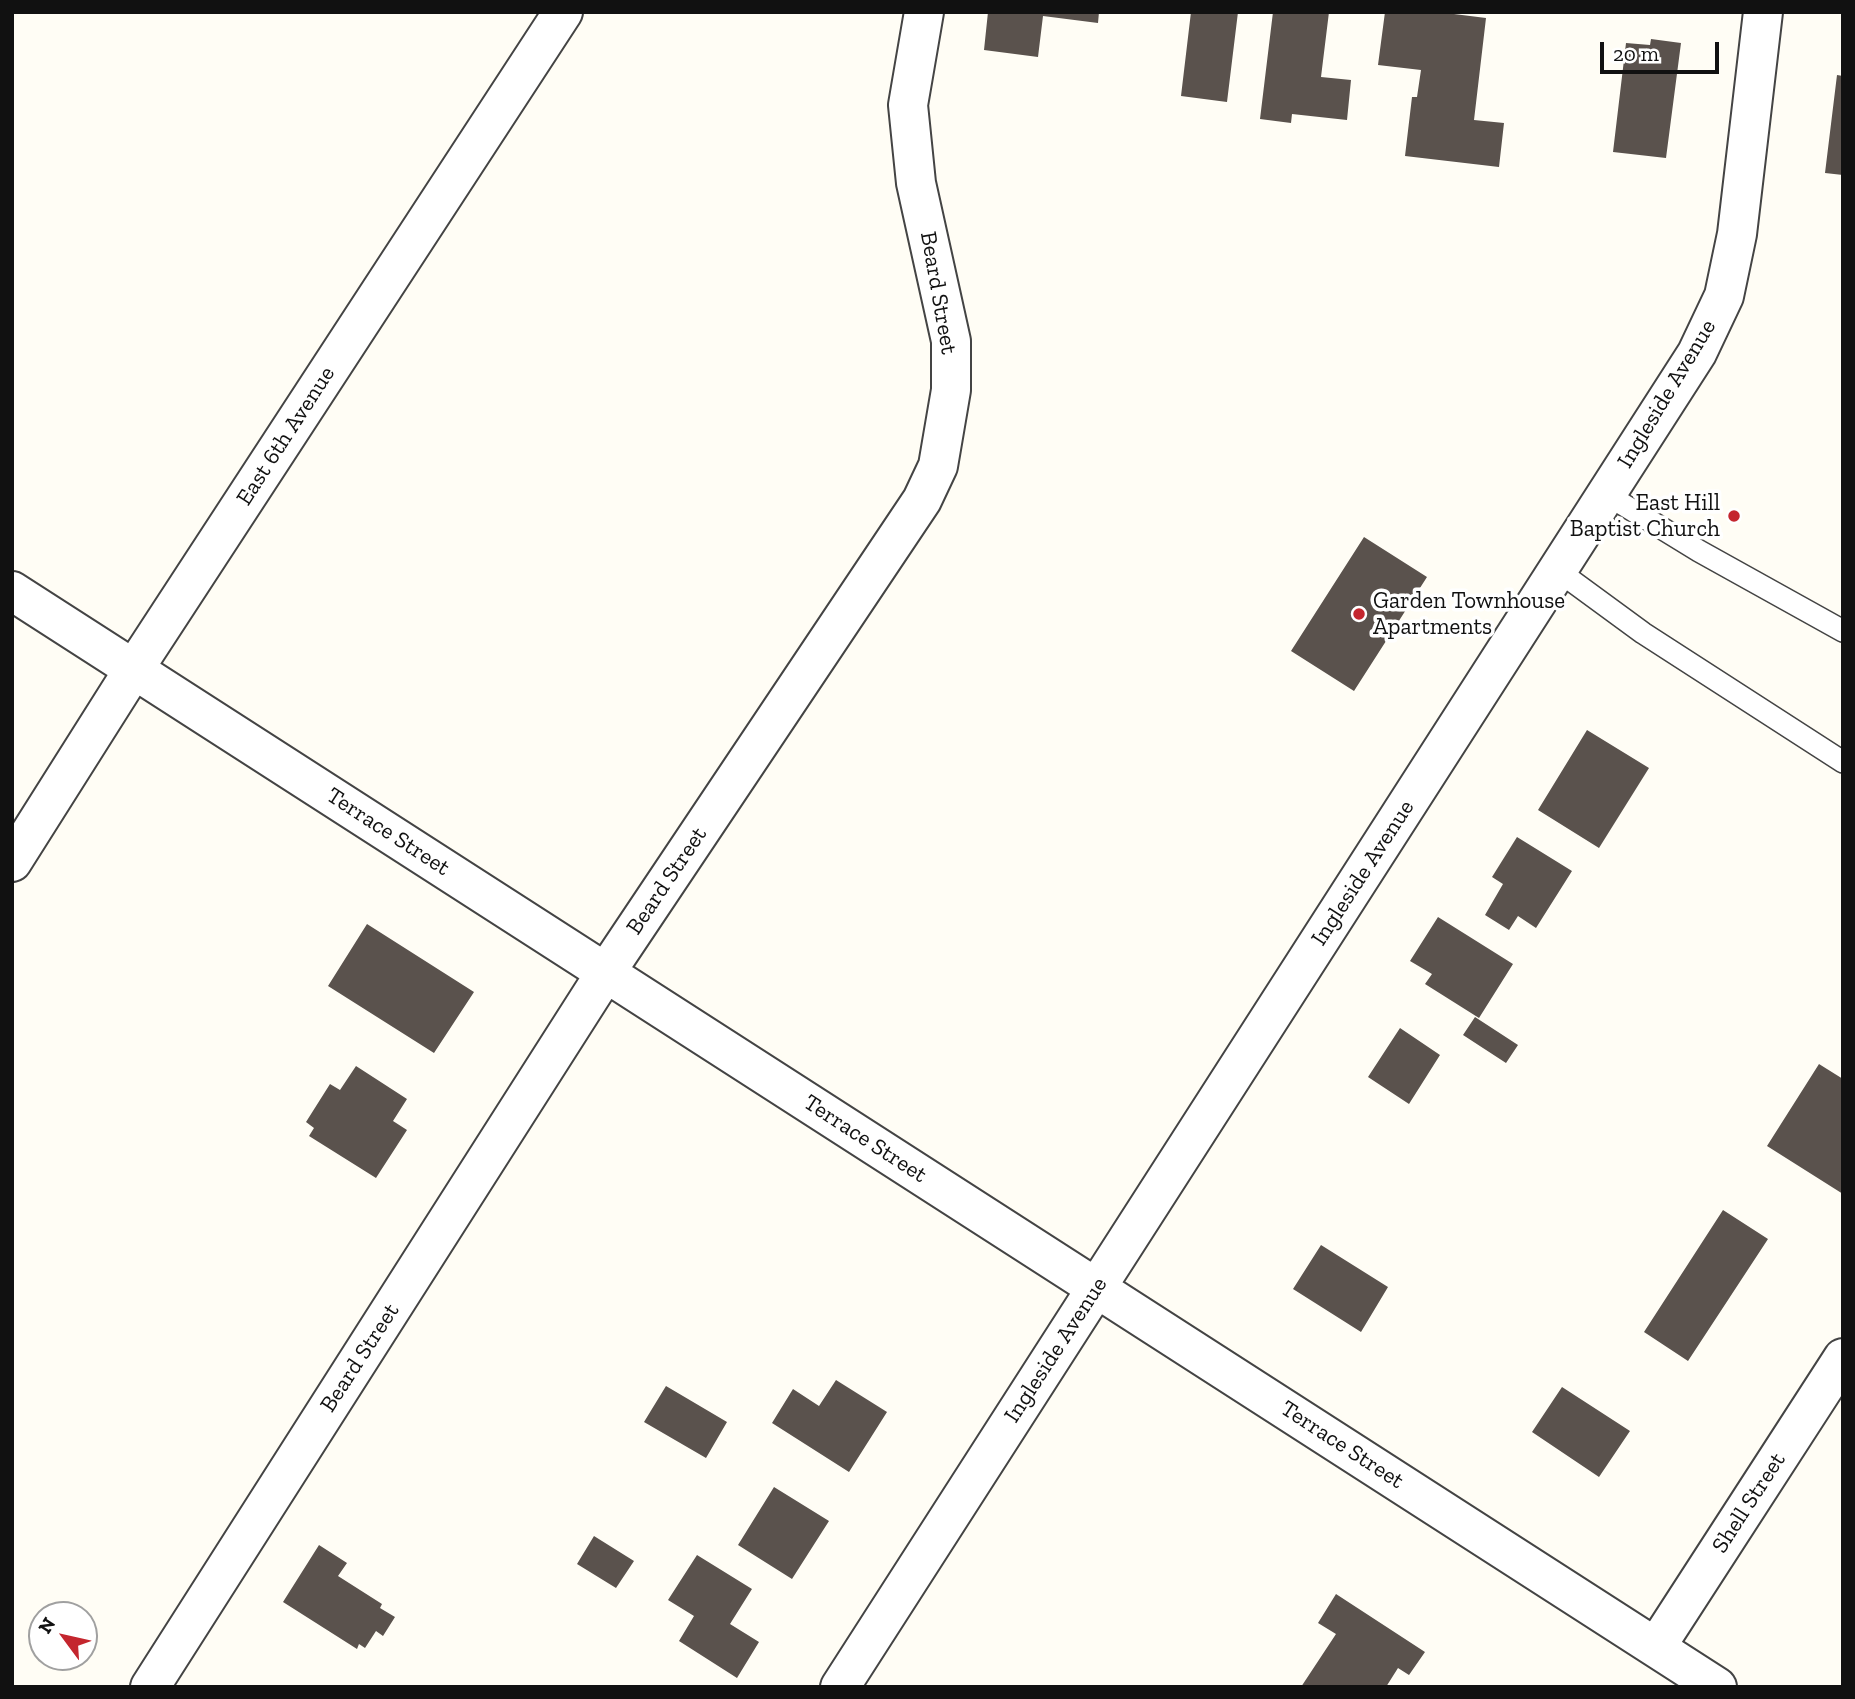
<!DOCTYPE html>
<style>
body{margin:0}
#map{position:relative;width:1855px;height:1699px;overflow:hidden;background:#fffdf5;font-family:"Zilla Slab",serif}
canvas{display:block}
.frame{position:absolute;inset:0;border:14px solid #111;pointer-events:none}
.north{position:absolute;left:28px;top:1601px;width:70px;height:70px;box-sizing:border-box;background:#fff;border:2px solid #a0a0a0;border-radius:50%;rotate:303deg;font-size:19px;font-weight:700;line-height:28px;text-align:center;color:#111}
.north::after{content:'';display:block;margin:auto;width:24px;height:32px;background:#c4262e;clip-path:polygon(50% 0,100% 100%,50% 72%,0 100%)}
.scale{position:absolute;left:1600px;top:42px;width:119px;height:32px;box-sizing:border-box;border:4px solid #111;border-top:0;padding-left:9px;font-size:21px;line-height:24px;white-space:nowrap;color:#111;-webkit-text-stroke:5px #fff;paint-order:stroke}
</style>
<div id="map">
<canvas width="1855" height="1699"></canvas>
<div class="frame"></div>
<div class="north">N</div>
<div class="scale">20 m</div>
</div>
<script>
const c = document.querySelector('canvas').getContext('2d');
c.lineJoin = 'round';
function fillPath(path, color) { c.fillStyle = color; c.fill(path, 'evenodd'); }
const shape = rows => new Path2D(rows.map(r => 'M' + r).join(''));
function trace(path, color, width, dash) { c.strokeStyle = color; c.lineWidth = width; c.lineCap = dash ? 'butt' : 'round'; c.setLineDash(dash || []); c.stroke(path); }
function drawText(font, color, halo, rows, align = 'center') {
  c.font = font + ' "Zilla Slab",serif'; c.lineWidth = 7; c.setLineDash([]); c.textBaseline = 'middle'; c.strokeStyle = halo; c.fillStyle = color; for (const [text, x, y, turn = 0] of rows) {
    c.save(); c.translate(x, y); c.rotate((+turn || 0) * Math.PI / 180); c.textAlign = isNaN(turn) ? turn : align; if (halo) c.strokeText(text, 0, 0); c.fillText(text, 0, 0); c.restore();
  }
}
const building = shape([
 [988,12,1099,12,1098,23,1043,16,1038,57,984,50],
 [1191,12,1238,12,1227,102,1181,96],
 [1273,12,1329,12,1321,77,1351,80,1347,120,1292,114,1291,123,1260,119],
 [1385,12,1438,12,1486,18,1474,120,1504,123,1499,167,1405,156,1412,97,1417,97,1421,70,1378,65],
 [1651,39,1681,43,1666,158,1613,152,1626,43,1650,45],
 [1837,75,1843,76,1843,175,1825,173],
 [1364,537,1427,577,1354,691,1291,651],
 [1587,730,1649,768,1599,848,1538,810],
 [1517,837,1572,871,1536,928,1518,916,1509,930,1485,915,1503,884,1492,877],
 [1438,917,1513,964,1479,1018,1425,984,1432,974,1410,961],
 [367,924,474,992,434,1053,328,986],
 [1475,1017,1518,1045,1506,1063,1463,1035],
 [1400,1028,1440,1055,1409,1104,1368,1077],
 [1819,1064,1843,1079,1843,1194,1767,1146],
 [356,1066,407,1099,393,1121,407,1130,376,1178,309,1136,314,1128,306,1122,330,1084,340,1090],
 [1723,1210,1768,1239,1688,1361,1644,1332],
 [1321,1245,1388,1287,1361,1332,1293,1289],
 [836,1380,887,1412,849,1472,772,1423,793,1389,819,1406],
 [666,1386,727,1422,706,1458,644,1422],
 [1562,1387,1630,1431,1599,1477,1532,1432],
 [774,1487,829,1521,792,1579,738,1545],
 [594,1536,634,1561,616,1588,577,1564],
 [319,1545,347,1563,338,1576,382,1604,380,1608,395,1617,383,1636,376,1631,365,1648,359,1644,357,1649,283,1602],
 [697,1555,752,1589,730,1624,759,1642,737,1678,679,1641,694,1616,668,1600],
 [1336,1594,1425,1652,1409,1675,1398,1668,1386,1687,1301,1687,1336,1634,1318,1623]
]);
const service = shape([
 [1606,494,1699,551,1843,631],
 [1557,570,1643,633,1843,762]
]);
const minor = shape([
 [12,591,1717,1687],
 [1656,1647,1843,1358],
 [150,1687,606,972,922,500,938,466,951,390,951,341,916,183,908,105,924,12],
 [840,1687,1697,353,1724,296,1737,234,1763,12]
]);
const tertiary = shape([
 [12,862,134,669,563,12]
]);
const markers = [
 [1734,516,7,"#c4262e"],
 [1359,614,7,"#c4262e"]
];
const streetNames = [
 ["Beard Street",938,293,80],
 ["Ingleside Avenue",1667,394,-59],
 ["East 6th Avenue",286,436,-57],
 ["Terrace Street",388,832,33],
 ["Ingleside Avenue",1363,873,-57],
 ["Beard Street",667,881,-56],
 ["Terrace Street",865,1139,33],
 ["Ingleside Avenue",1056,1350,-57],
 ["Beard Street",360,1358,-57],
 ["Terrace Street",1342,1445,33],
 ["Shell Street",1749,1503,-57]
];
const poiNames = [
 ["East Hill",1720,503],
 ["Baptist Church",1720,529],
 ["Garden Townhouse",1373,601,"left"],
 ["Apartments",1373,627,"left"]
];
fillPath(building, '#5a524d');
trace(service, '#444', 24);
trace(minor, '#444', 42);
trace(tertiary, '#444', 42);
trace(service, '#fff', 21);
trace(minor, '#fff', 38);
trace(tertiary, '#fff', 38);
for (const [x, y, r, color] of markers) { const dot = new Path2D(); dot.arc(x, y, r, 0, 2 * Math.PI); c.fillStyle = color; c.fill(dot); trace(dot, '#fff', 2.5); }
drawText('23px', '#111', '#fff', streetNames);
drawText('23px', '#111', '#fff', poiNames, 'right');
</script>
